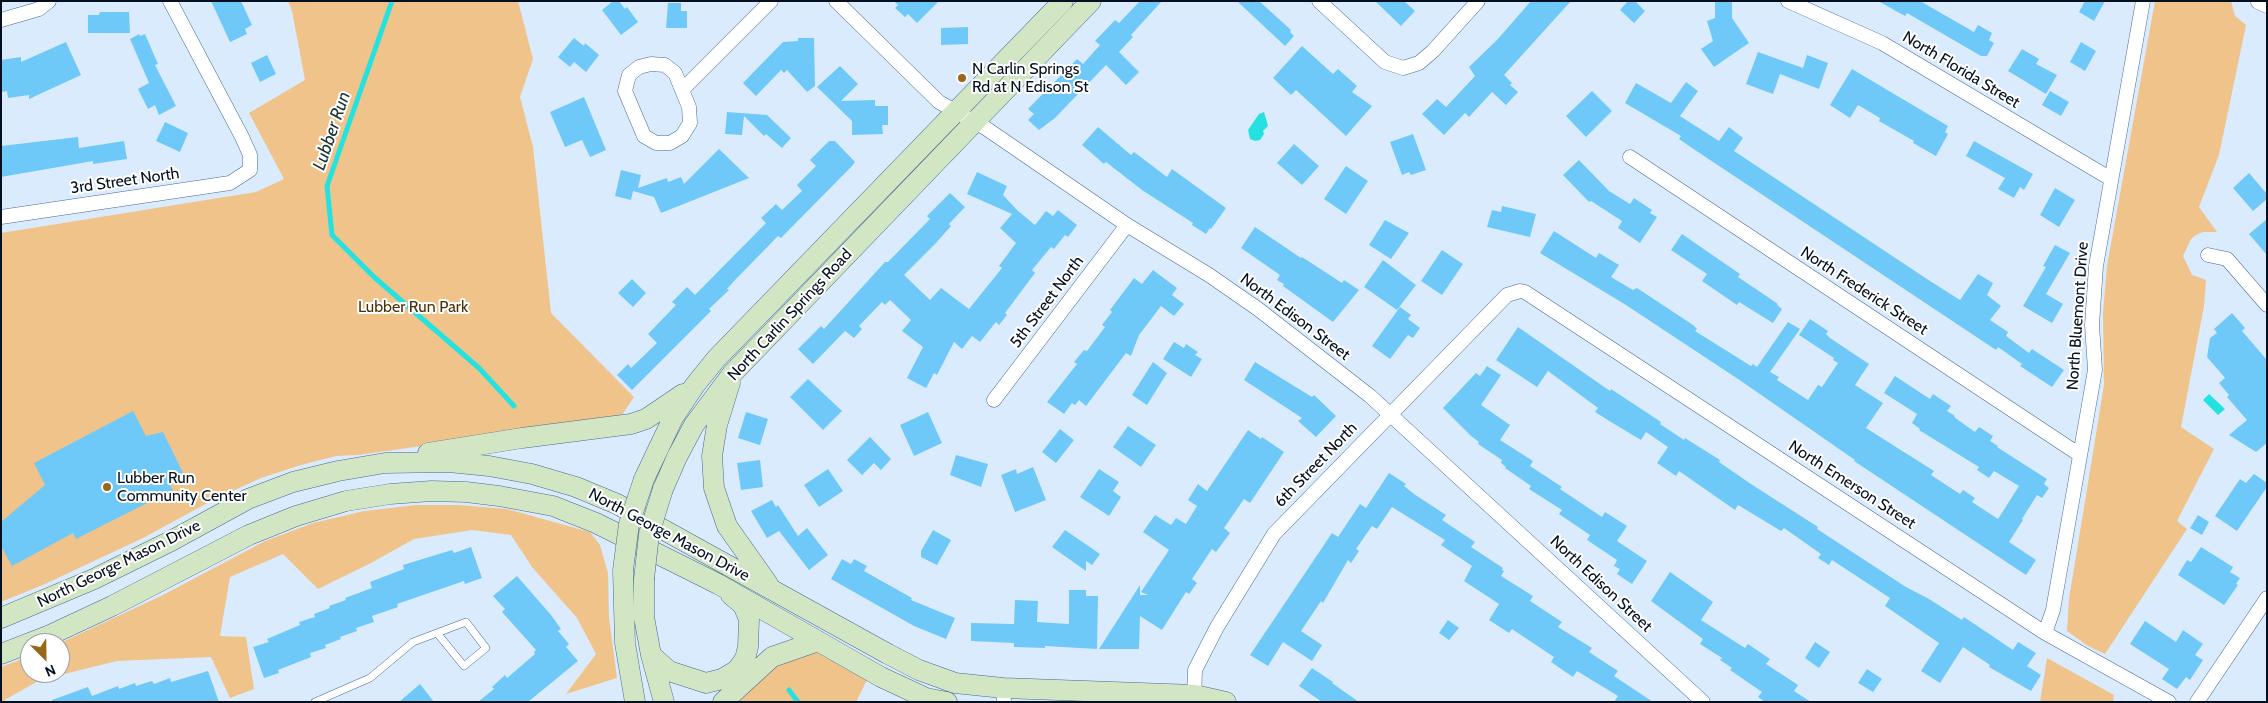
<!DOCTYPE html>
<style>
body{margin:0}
#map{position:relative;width:2268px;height:703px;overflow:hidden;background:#dbebfe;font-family:Cabin,sans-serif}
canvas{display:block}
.frame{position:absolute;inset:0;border:2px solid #041020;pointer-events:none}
.north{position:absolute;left:20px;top:633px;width:50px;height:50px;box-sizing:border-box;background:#fff;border:1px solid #9b9fa6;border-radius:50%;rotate:157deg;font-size:14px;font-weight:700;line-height:20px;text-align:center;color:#041020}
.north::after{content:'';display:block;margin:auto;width:18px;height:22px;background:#986719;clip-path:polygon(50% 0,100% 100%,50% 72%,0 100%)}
</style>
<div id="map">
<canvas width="2268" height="703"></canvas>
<div class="frame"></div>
<div class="north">N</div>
</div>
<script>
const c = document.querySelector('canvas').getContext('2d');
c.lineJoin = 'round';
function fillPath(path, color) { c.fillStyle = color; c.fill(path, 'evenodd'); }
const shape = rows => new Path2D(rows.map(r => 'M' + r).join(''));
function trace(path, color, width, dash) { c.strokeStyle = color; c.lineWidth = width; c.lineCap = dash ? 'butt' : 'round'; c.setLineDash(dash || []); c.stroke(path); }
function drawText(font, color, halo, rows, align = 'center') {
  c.font = font + ' Cabin,sans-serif'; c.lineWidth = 4; c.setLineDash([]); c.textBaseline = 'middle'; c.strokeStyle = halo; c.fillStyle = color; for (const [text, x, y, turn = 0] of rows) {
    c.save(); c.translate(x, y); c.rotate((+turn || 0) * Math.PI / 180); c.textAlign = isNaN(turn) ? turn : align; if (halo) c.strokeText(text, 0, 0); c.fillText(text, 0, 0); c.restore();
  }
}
const green = shape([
 [288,1,518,1,533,59,520,97,533,147,551,313,634,397,620,418,358,455,336,456,301,465,261,478,215,499,143,538,45,584,1,602,1,233,256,192,284,179,249,113,305,80,292,11],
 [2155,1,2231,1,2235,16,2246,25,2219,155,2199,207,2217,232,2203,232,2196,235,2191,239,2183,256,2192,275,2206,280,2204,306,2181,427,2214,449,2177,521,2187,529,2105,654,2088,646,2067,631,2069,599,2104,385,2103,313,2107,266],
 [416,505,459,505,507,509,590,532,600,545,608,573,609,618,617,678,566,694,596,654,577,618,532,567,511,535,472,530,414,539,371,563,318,589,283,554,230,577,220,636,246,637,254,689,230,698,211,657,117,661,40,680,1,702,1,667,30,656,30,673,60,673,60,643,163,595,265,541,313,523,364,511],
 [807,652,818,653,867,680,856,702,731,702,775,660],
 [2047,658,2114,695,2113,702,2040,702]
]);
const water = shape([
 [1264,112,1268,126,1263,131,1264,134,1260,140,1255,141,1250,139,1248,130,1259,114],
 [2209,394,2225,409,2218,415,2203,400]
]);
const stream = shape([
 [392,1,327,186,332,235,374,277,479,368,514,406],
 [789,690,798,702]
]);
const building = shape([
 [211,1,241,1,252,25,245,29,247,34,230,42],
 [613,1,619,1,625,9,627,7,638,22,621,35,602,10],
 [894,1,939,1,917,23,908,14,905,17,895,8,898,5],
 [1140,1,1162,1,1131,35,1133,37,1119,52,1139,72,1126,85,1106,65,1055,118,1039,130,1028,120,1034,114,1028,109,1077,59,1083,64,1100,45,1095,41,1115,20,1119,23],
 [1237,1,1259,1,1291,30,1290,32,1294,36,1285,46],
 [1375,1,1404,1,1415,11,1401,26],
 [1531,1,1571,1,1504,75,1512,83,1510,85,1518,92,1506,105,1492,92,1469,117,1465,113,1444,135,1422,114,1437,99,1446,107,1475,76,1469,67,1497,40],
 [1628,1,1635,1,1645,11,1634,23,1620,10],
 [1715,1,1732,1,1732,18,1749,43,1714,67,1701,49,1713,41,1707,21,1715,18],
 [1878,1,1920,1,1974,32,1978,25,1992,33,1989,40,1994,43,1987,56,1981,56,1907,13,1905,16],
 [2085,1,2105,1,2094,21,2079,12],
 [668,3,681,3,681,11,687,11,687,28,666,28],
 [100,12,129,12,130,33,88,33,88,15,99,15],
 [968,27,968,44,941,45,941,28],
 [139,34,140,36,145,34,158,64,155,65,176,106,159,115,155,105,148,109,138,89,149,83,130,39],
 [574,38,584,46,585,43,599,55,586,72,574,62,570,67,558,57],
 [798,38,814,38,815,86,807,92,787,70,784,73,781,70,756,96,743,83,783,42,798,41],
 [66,42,81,75,29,99,29,95,8,98,7,91,1,92,1,60,21,57,21,62],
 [2081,42,2096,51,2085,71,2070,62],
 [1302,46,1333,74,1338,69,1357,86,1352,92,1372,106,1346,136,1296,90,1291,95,1273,78],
 [2022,49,2039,59,2036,64,2057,75,2046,94,2008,71],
 [1758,52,1803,68,1807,55,1828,63,1819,89,1780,74,1773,94,1746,84],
 [267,55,276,74,260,82,251,63],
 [840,66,858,84,841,101,875,100,875,106,888,106,888,125,882,125,883,134,852,135,852,121,817,87],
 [1852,69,1948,126,1945,132,1948,134,1936,156,1913,143,1914,141,1879,121,1880,118,1858,105,1850,118,1830,105],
 [1686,82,1698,91,1680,116,1719,141,1729,127,1743,138,1734,151,1930,281,1960,300,1978,274,1993,283,1987,295,2001,306,1990,320,2008,332,2006,336,2029,353,2032,349,2064,370,2052,387,2020,366,2022,364,1998,347,1996,350,1689,146,1679,139,1681,136,1625,103,1636,83,1671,103],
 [1592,91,1612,111,1586,137,1566,116],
 [2050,91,2069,102,2061,116,2042,105],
 [584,97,606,150,590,157,582,140,565,147,550,112],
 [727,112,767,115,791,138,782,148,766,134,764,136,744,116,742,135,725,134],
 [165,122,188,133,180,152,156,141],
 [1098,127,1131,155,1134,152,1167,177,1172,169,1226,208,1211,229,1210,228,1206,234,1192,225,1193,223,1142,190,1106,162,1104,164,1082,145],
 [1413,134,1426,170,1411,175,1409,172,1402,175,1390,142],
 [78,137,79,148,124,141,127,159,93,164,93,161,1,177,1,146],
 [829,141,835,141,855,162,852,166,781,238,778,236,735,280,727,289,729,290,709,309,711,311,632,390,617,375,628,364,631,368,657,343,648,334,676,305,672,302,687,287,695,295,766,223,761,218,776,204,782,210,802,191,797,185,816,166,810,160],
 [1974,141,2033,174,2024,190,2020,187,2014,198,1998,189,2005,178,1966,156],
 [1294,144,1319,166,1302,185,1277,163],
 [719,149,749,178,661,213,654,197,633,191,631,200,615,196,621,170,641,175,638,188,667,178,668,182,681,177,684,184],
 [1579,160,1609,191,1630,204,1634,198,1652,210,1650,213,1657,217,1640,243,1618,228,1622,221,1591,201,1589,202,1563,175],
 [1346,166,1368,181,1346,214,1324,199],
 [977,172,1007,186,1003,195,1018,211,1035,225,1046,211,1053,216,1058,210,1077,225,1068,237,1065,235,1054,249,1051,247,1032,270,1035,273,1005,313,1007,315,999,325,996,322,980,342,972,336,962,349,954,342,937,375,934,373,926,388,907,378,923,347,902,331,911,320,890,300,885,305,882,302,859,326,862,329,854,338,845,331,813,364,798,349,821,326,824,329,885,262,888,262,930,219,927,216,950,193,965,207,949,224,951,226,936,243,904,275,930,300,941,288,969,309,1002,268,999,266,1016,243,1000,228,1012,214,967,194],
 [2249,173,2267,194,2267,199,2253,211,2233,188],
 [2055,188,2075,200,2059,227,2040,215],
 [1502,206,1536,214,1530,237,1487,227,1492,210,1501,212],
 [2267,219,2267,255,2249,234],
 [1385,220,1409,233,1391,259,1369,245],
 [1255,227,1301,258,1302,257,1342,283,1344,280,1359,290,1333,322,1283,286,1284,284,1277,280,1280,275,1241,248],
 [1554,231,1596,258,1599,253,1619,265,1611,277,1633,290,1637,288,1693,325,1697,329,1695,331,1751,366,1753,364,1757,367,1788,322,1800,329,1770,372,1779,377,1777,380,1808,400,1818,385,1822,387,1838,363,1833,360,1834,358,1799,335,1810,319,1828,331,1826,334,1830,338,1869,364,1855,385,1883,403,1866,428,1934,471,1931,475,1960,494,1963,490,1975,498,1972,502,1998,519,2019,486,1994,471,1989,478,1977,470,1979,467,1919,430,1920,429,1912,423,1917,414,1884,393,1895,376,1930,399,1933,394,1951,406,1947,411,1955,416,1954,417,1975,432,1979,427,1993,436,1990,441,1998,446,1997,447,2047,479,2044,484,2049,488,2042,498,2037,495,2022,519,2023,520,2009,542,2036,560,2026,575,1854,461,1855,460,1741,381,1626,305,1540,253],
 [1682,234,1740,274,1738,277,1778,304,1777,305,1782,309,1773,323,1739,302,1737,305,1702,281,1707,274,1671,250],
 [2055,245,2070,253,2046,294,2063,304,2052,323,2023,306,2046,267,2043,266],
 [1442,250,1463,264,1442,295,1421,281],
 [1383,260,1416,285,1397,310,1364,287],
 [1153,270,1177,288,1172,295,1184,304,1174,316,1161,306,1139,335,1131,356,1126,353,1086,406,1079,400,1075,405,1072,403,1064,414,1047,402,1077,364,1074,362,1084,350,1087,351,1105,327,1102,325,1112,312,1110,310,1134,278,1142,284],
 [632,279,646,293,633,307,618,293],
 [1400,307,1411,315,1408,319,1420,328,1413,338,1408,335,1390,359,1372,346],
 [2232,313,2245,328,2242,331,2267,360,2267,443,2256,452,2229,435,2247,420,2227,397,2229,395,2219,383,2225,378,2207,357,2210,338,2217,333,2214,329],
 [1518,327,1610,391,1611,389,1661,422,1660,424,1684,440,1685,438,1720,460,1719,462,1751,484,1818,527,1817,529,1906,587,1929,599,1962,620,1964,617,2013,650,2018,642,2036,653,2027,666,2041,675,2031,691,1989,667,1990,665,1963,647,1940,683,1921,671,1939,643,1885,606,1890,598,1832,560,1829,565,1818,558,1821,554,1784,528,1781,531,1738,505,1735,510,1679,471,1676,476,1657,463,1668,447,1646,432,1641,440,1611,422,1595,412,1598,408,1548,371,1537,387,1496,360],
 [1174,342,1184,348,1186,344,1198,352,1195,355,1202,359,1191,377,1163,359],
 [1153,362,1167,373,1147,405,1132,395],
 [1255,362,1312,397,1314,395,1336,416,1316,437,1298,421,1302,418,1244,380],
 [1487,366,1501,375,1481,405,1510,425,1500,440,1533,461,1530,466,1562,487,1560,489,1602,517,1605,512,1627,526,1617,541,1647,561,1632,584,1617,574,1620,569,1614,566,1617,560,1587,540,1590,535,1559,514,1562,510,1529,489,1531,486,1505,468,1506,467,1501,463,1502,460,1478,444,1479,442,1471,436,1443,408,1476,373,1480,376],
 [808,379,842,411,823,430,790,397],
 [133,411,146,436,163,432,185,477,170,485,173,490,76,539,73,533,12,566,1,546,1,522,45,485,34,463],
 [746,412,768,419,760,445,738,438],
 [928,412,942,443,914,456,900,425],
 [1128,426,1156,445,1141,467,1113,447],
 [1060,429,1074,440,1056,463,1042,452],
 [1248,430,1261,439,1262,437,1284,452,1250,503,1244,499,1224,528,1230,533,1216,552,1212,549,1192,579,1197,583,1189,594,1186,592,1162,630,1140,616,1139,649,1099,649,1140,585,1140,595,1148,595,1141,592,1169,550,1143,532,1155,515,1171,525,1176,518,1186,524,1197,506,1188,500,1198,484,1207,491],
 [870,437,891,459,881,470,874,463,862,475,847,460],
 [956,455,988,464,981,487,950,475],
 [760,460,763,487,741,490,737,463],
 [1033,467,1046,500,1015,512,1001,475,1016,469,1017,474],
 [828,469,843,491,819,507,804,485],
 [1099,469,1119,482,1113,491,1121,497,1109,516,1080,497],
 [1389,473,1406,484,1404,486,1414,494,1446,515,1442,520,1475,542,1471,547,1503,568,1502,570,1504,571,1501,576,1533,596,1530,601,1562,622,1558,627,1592,648,1589,652,1618,671,1614,676,1653,702,1614,702,1618,696,1577,671,1573,677,1551,662,1554,657,1512,629,1509,633,1489,620,1499,604,1464,581,1472,566,1441,545,1445,540,1392,507,1377,529,1372,526,1356,549,1359,551,1351,563,1348,560,1323,603,1321,601,1301,631,1322,645,1312,661,1283,642,1268,666,1250,655,1332,533,1338,537,1360,504,1366,508],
 [2254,474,2267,483,2267,487,2237,531,2215,516,2240,479,2246,483],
 [772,500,776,507,778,505,798,536,807,528,828,555,809,570,779,531,767,538,751,511],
 [2198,515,2209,522,2202,535,2190,528],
 [933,530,951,540,937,565,921,557,921,551],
 [1065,530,1100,554,1092,565,1086,561,1086,571,1052,547],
 [471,547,482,578,465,584,464,581,397,604,398,607,372,616,374,622,356,628,357,631,340,637,341,639,325,645,326,648,310,653,311,657,278,670,279,673,264,678,253,647,269,642,267,639,300,625,299,622,315,617,314,614,330,608,329,606,346,600,345,598,372,588,370,582,404,569,403,565,452,550,454,553],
 [2201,547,2233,567,2230,572,2240,578,2236,584,2238,585,2224,605,2178,575,2187,560,2191,562],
 [842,559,851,564,854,559,867,566,864,571,912,598,911,600,955,618,946,639,914,626,831,579],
 [1670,572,1713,602,1701,620,1745,648,1748,644,1770,659,1766,664,1798,685,1794,691,1811,702,1765,702,1758,697,1762,692,1730,670,1732,668,1720,660,1722,658,1700,644,1703,639,1651,601],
 [517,576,551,615,561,629,558,631,569,644,566,647,578,661,528,702,478,702,494,689,492,687,505,675,507,678,535,654,534,652,536,650,502,612,505,609,493,596],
 [1069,590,1086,590,1086,596,1098,596,1097,649,1045,646,1045,648,1014,647,1014,643,971,641,971,623,1014,624,1015,600,1038,601,1037,622,1069,624],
 [1448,620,1459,628,1449,640,1439,633],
 [2145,621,2176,642,2183,630,2203,644,2195,655,2203,660,2190,680,2186,677,2177,689,2162,679,2169,669,2130,644],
 [1815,642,1830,652,1819,668,1805,658],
 [1312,668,1333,682,1332,683,1359,702,1322,702,1299,686],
 [1867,669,1882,679,1873,692,1858,683],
 [208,671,219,702,52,702,52,700,88,687,92,696,118,686,119,689,135,683,136,686,152,681,154,684,170,678,171,682],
 [420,684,434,702,399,702]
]);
const service = shape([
 [315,702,370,678,413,642,466,622,486,648,464,666,437,633]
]);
const minor = shape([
 [836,1,939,102,987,129,1127,225,1209,275,1258,309,1370,396,1703,702],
 [1319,1,1385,62,1403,68,1419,63,1433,51,1478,1],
 [1788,1,1882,43,2111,179],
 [2258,2,2267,6],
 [1,20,39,9,49,1],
 [651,64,665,65,675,73,689,107,690,123,682,136,670,143,656,143,644,136,625,91,629,75,639,67,651,64],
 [682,90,771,1],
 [1630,157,2080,455],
 [1,217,230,183,250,170,250,155,242,137,170,1],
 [2208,255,2227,259,2267,305],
 [994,400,1127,225],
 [2045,633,2053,610,2095,370,2092,325,2096,266,2143,1],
 [1003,688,1004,702],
 [1194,702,1195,670,1217,627,1274,534,1507,295,1520,291,1525,292,2045,633,2169,702],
 [2197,702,2267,598]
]);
const secondary = shape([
 [730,383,717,425,712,456,714,488,727,526,768,584],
 [428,453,522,438,631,424,646,419,683,394],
 [644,479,673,418,695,385,716,359,1063,1],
 [663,489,677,457,694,425,732,374,1091,1],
 [623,570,625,643,635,702],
 [644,579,644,617,651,655,664,702],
 [1,618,94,579,171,541,248,499,293,482,338,471,385,463,449,462,489,466,532,474,576,487,617,504,888,654,919,670,955,683,1003,688,1195,695,1226,702],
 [1,654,50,635,112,606,249,535,296,516,346,501,390,494,432,491,466,492,499,496,553,506,596,523,718,584,881,677,926,698,947,702],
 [651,655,669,671,706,683,722,679,737,670,745,659,748,647,749,619,743,605,731,595],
 [723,702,772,657,818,641]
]);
const secondaryBridge = shape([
 [623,570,629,524,644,479],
 [644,579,649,534,663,489]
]);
const markers = [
 [962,78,5,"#986719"],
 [107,487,5,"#986719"]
];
const poiNames = [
 ["N Carlin Springs",972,69],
 ["Rd at N Edison St",972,87],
 ["Lubber Run",117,478],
 ["Community Center",117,496]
];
const streetNames = [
 ["North Florida Street",1961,70,31],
 ["3rd Street North",125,181,-8],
 ["North Frederick Street",1864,291,33],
 ["5th Street North",1047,302,-53],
 ["North Carlin Springs Road",790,315,-47],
 ["North Bluemont Drive",2078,316,-86],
 ["North Edison Street",1295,317,37],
 ["6th Street North",1316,465,-46],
 ["North Emerson Street",1852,485,33],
 ["North George Mason Drive",669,535,28],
 ["North George Mason Drive",119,564,-26],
 ["North Edison Street",1601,584,43]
];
const parkNames = [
 ["Lubber Run Park",413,307]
];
const waterNames = [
 ["Lubber Run",332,131,-71]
];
fillPath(green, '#efc38a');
fillPath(water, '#25e2e1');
trace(stream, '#25e2e1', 5);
fillPath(building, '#6fc9f8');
trace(service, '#466994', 8);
trace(minor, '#466994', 15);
trace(secondary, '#466994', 21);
trace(service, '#fff', 7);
trace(minor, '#fff', 14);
trace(secondary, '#d3e6c3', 20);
trace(secondaryBridge, '#466994', 21, []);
trace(secondaryBridge, '#d3e6c3', 20);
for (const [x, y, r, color] of markers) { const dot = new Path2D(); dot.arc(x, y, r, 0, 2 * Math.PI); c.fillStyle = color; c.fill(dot); trace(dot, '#fff', 2); }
drawText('16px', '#041020', '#fff', poiNames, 'left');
drawText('16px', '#041020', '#fff', streetNames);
drawText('16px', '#4b3106', '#fff', parkNames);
drawText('italic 18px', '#173231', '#fff', waterNames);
</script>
